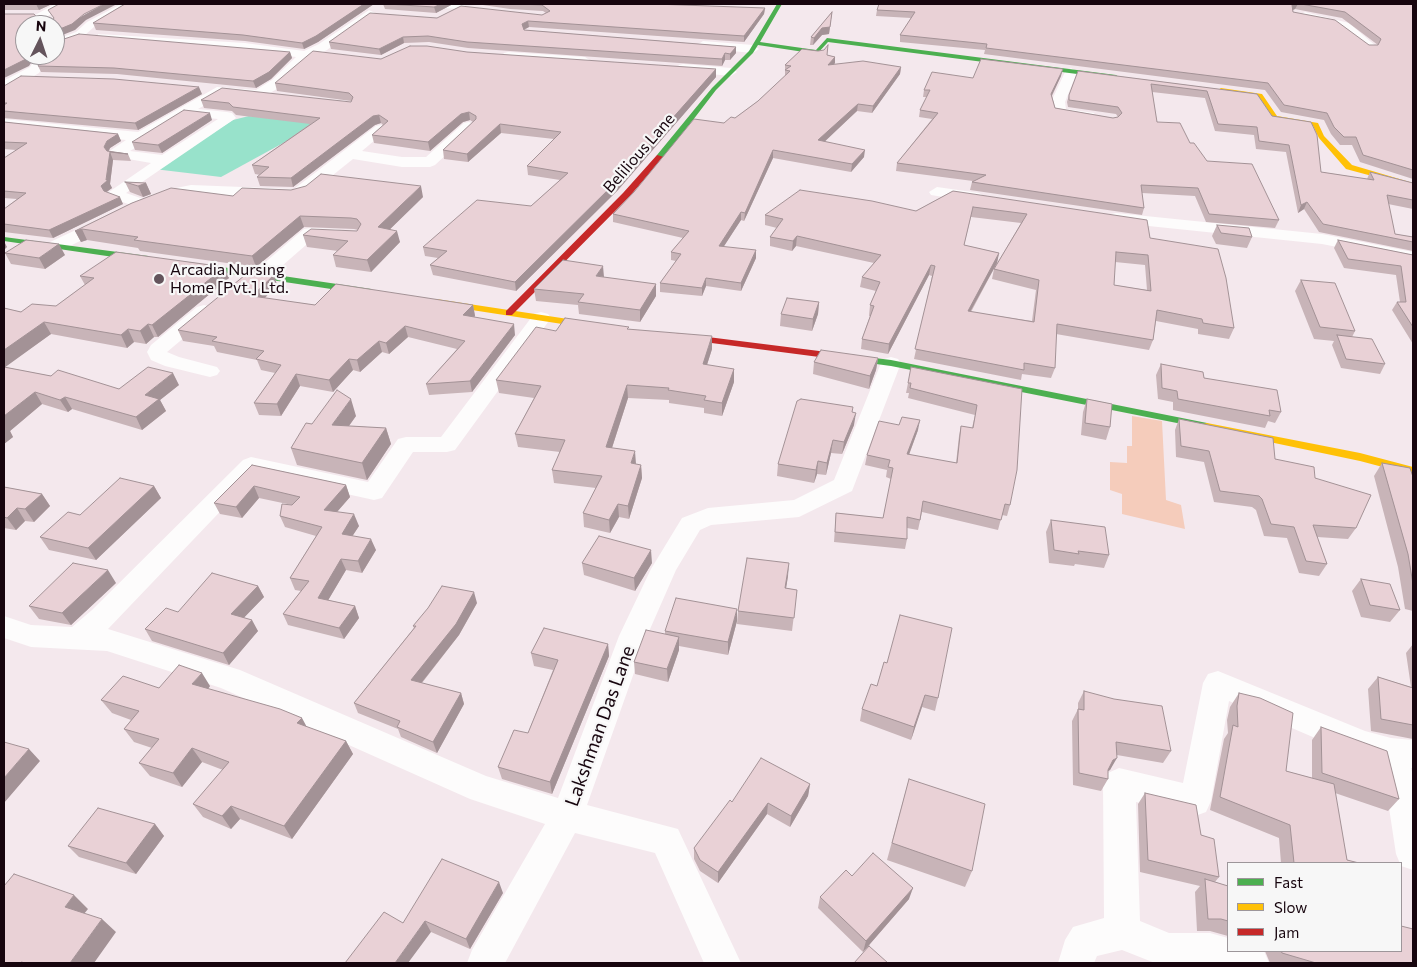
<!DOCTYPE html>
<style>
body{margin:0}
#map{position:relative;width:1417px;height:967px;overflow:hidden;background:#f4e8ed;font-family:Commissioner,sans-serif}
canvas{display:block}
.frame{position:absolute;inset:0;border:5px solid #17050e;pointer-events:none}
.legend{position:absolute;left:1227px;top:862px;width:175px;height:90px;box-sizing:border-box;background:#f7f7f7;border:1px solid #9d969a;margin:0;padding:6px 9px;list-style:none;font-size:15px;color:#17050e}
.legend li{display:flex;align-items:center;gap:10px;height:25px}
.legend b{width:25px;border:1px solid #9d969a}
.north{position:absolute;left:15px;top:15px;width:50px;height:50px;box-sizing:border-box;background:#f7f7f7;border:1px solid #9d969a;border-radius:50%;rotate:4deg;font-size:14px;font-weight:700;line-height:20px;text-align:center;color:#17050e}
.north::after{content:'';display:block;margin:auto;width:18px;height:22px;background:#64545c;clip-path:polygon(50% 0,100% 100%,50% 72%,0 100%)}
</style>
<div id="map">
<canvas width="1417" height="967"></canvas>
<div class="frame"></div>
<ul class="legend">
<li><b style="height:6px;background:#4caf50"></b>Fast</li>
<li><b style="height:6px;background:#ffc107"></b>Slow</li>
<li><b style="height:6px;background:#c62828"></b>Jam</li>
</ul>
<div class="north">N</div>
</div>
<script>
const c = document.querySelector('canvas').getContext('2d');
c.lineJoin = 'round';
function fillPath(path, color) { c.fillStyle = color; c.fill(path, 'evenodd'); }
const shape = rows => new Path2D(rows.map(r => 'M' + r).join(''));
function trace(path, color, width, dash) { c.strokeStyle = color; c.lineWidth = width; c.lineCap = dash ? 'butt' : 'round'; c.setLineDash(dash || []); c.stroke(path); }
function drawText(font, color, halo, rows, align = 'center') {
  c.font = font + ' Commissioner,sans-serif'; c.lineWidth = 4.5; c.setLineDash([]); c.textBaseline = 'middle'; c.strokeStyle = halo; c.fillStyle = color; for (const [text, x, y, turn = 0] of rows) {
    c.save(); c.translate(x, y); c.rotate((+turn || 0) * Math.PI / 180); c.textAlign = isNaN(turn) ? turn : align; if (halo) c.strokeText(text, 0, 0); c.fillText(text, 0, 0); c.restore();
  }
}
const green = shape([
 [1132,416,1162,421,1166,500,1181,505,1185,529,1122,514,1122,494,1110,490,1110,462,1127,463,1127,446,1132,446]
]);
const water = shape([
 [249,116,318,124,221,177,154,169,233,120]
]);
const street = shape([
 [55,4,68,4,48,16,55,25,43,25,35,15,55,4],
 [121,4,134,4,95,26,84,36,55,48,55,40,76,32,87,22,121,4],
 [420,4,464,4,465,6,460,9,425,7,420,4],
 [369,10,375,13,373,15,327,50,310,58,282,86,263,97,224,94,198,109,227,112,232,113,236,118,126,193,149,201,151,204,149,207,137,207,108,197,106,194,151,163,111,156,109,153,111,150,126,140,4,127,4,119,138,132,217,87,256,90,272,80,296,57,245,51,102,40,98,38,98,34,245,43,304,51,319,44,369,10],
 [186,116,218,119,162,155,130,151,186,116],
 [1305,12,1349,23,1377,47,1375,50,1367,50,1341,27,1301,17,1299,15,1305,12],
 [703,41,753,45,759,49,753,53,699,48,697,45,703,41],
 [508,52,585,57,591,61,585,65,504,59,502,56,504,53,508,52],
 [38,55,50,55,39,73,4,94,5,80,30,67,38,55],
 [683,64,731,68,737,72,731,76,679,71,677,68,679,65,683,64],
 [1071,68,1077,72,1065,102,1066,109,1094,113,1096,116,1094,119,1060,116,1053,112,1051,102,1065,72,1071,68],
 [469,122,476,126,474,129,435,165,430,167,402,167,353,159,308,195,294,199,191,195,157,203,149,198,151,195,166,190,191,185,294,189,376,126,381,125,388,129,362,151,402,157,426,157,464,123,469,122],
 [937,187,979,193,987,198,979,203,931,195,929,192,937,187],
 [1116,213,1322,234,1413,252,1413,262,1322,244,1110,222,1108,218,1110,214,1116,213],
 [106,216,112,217,114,221,112,225,62,250,56,251,50,250,47,246,50,242,106,216],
 [310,228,334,229,340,230,343,234,340,238,334,239,314,238,267,279,255,279,252,275,255,271,304,229,310,228],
 [204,305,211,307,214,311,211,315,167,352,179,357,217,367,220,371,217,375,210,377,165,366,151,360,147,352,151,345,197,307,204,305],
 [541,312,548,314,551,318,455,450,447,452,413,452,382,498,374,500,256,474,108,629,240,670,486,776,558,798,619,636,651,569,682,518,708,508,794,500,834,480,881,363,884,359,891,357,898,359,901,363,852,491,799,517,711,525,700,530,676,570,647,636,587,805,678,829,741,963,704,963,655,853,575,833,505,963,467,963,472,950,545,824,470,799,221,688,107,651,31,647,4,638,4,616,31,625,72,627,92,610,243,460,251,457,368,482,398,439,406,437,441,437,534,314,541,312],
 [1218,671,1365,731,1391,738,1413,740,1413,768,1411,768,1413,776,1413,870,1401,866,1396,854,1388,801,1378,762,1350,753,1229,701,1211,801,1206,812,1195,816,1136,802,1140,921,1169,933,1210,933,1228,938,1228,951,1264,951,1269,963,1155,963,1122,950,1097,956,1094,963,1058,963,1065,940,1073,927,1104,918,1103,783,1108,773,1119,768,1183,783,1203,683,1208,674,1218,671]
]);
const fast = shape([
 [777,4,782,4,760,42,816,50,827,38,1116,75,1119,77,1116,79,828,42,817,54,758,45,753,53,716,90,663,159,657,159,657,155,712,88,749,51,777,4],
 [4,237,148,256,152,259,148,262,4,241,4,237],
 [188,262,371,289,375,292,371,295,185,267,185,263,188,262],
 [827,352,891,360,1207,423,1212,426,1207,429,891,366,824,357,822,355,824,353,827,352]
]);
const slow = shape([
 [1221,88,1262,94,1277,116,1318,123,1324,136,1352,165,1413,183,1413,187,1346,169,1319,138,1313,126,1273,119,1258,97,1219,91,1218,90,1221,88],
 [436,299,601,324,606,327,601,330,433,304,433,300,436,299],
 [1207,423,1360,453,1413,467,1413,475,1360,461,1203,428,1202,426,1203,424,1207,423]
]);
const jam = shape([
 [657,155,664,157,629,197,512,315,506,315,506,311,623,193,657,155],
 [676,333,827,352,832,355,827,358,673,338,671,336,676,333]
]);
const wall = shape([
 [4,4,52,4,39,10,4,10,4,11],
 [125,4,374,4,318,42,304,49,245,41,96,30,93,23],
 [383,4,453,4,436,13,385,9],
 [476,4,654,4,765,8,764,14,744,42,529,27,524,30,736,47,736,53,730,60,725,60,722,66,468,48,429,42,404,43,381,55,331,49,329,42,437,18,542,15,546,13,543,11,510,9],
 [744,4,769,4,768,5],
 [879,4,1413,4,1413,179,1360,162,1352,145,1340,145,1331,134,1324,120,1281,112,1265,90,984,54,985,50,900,42,900,35,911,18,876,16,877,10],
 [1295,9,1342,18,1378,45,1369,45,1293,12,1293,10],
 [832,12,829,34,822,35,813,45,810,45,811,37],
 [290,52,292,58,271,79,256,88,117,74,41,72,38,66],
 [467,52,716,77,618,190,516,291,433,275,430,265,438,258,425,256,423,247,531,206,560,180,528,175,527,166,554,139,501,133,468,162,444,159,443,150,473,122,470,120,463,122,430,151,374,143,372,135,383,125,381,123,375,125,293,187,260,186,257,177,260,175,255,174,252,165,310,124,236,115,232,111,204,108,201,100,351,102,351,101,277,91,275,83,381,59],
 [827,55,835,57,835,63,833,65,901,67,900,74,872,113,857,111,824,141,864,157,851,172,773,158,744,221,741,220,723,247,756,258,741,291,706,286,702,296,660,292,660,283,676,261,671,260,671,252,683,238,613,222,613,214,724,123,735,118,758,101,785,76,785,65],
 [1078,71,1257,94,1272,116,1321,172,1367,179,1370,172,1413,183,1413,209,1388,204,1395,234,1413,237,1413,251,1319,232,1304,209,1298,213,1286,152,1256,149,1254,135,1215,131,1205,98,1152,92,1157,122,1190,143,1207,161,1279,220,1275,228,1206,222,1195,196,1142,193,1144,208,1142,215,970,190,972,182,973,181,896,171,897,163,932,119,919,117,920,110,927,97,923,97,924,90,973,78,1061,76,1052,96,1055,108,1113,118,1118,117,1116,114,1068,107,1067,102,1069,95],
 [4,86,202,94,138,130,4,118],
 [212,120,162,153,135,150,132,142],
 [4,122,118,134,121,141,110,148,109,151,128,154,131,161,113,160,110,184,112,188,106,192,123,204,53,238,4,232,4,209,17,199,4,198,4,158,16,150,4,149],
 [125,182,146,183,151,194,143,197,130,192],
 [953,191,1150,238,1234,328,1229,339,1198,334,1198,329,1156,321,1153,340,1149,350,1056,334,1055,368,1051,378,1022,374,1021,380,914,359,932,276,929,275,888,354,861,349,862,339,870,316,869,316,870,305,876,291,860,287,862,277,874,263,796,246,792,251,770,246,770,237,777,228,765,225,765,215,916,211],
 [971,217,1021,223,994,269,992,279,1036,290,1032,321,971,312,997,263,999,253,964,245],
 [1115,262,1145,265,1147,290,1114,285],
 [233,196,423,197,390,229,400,242,371,272,336,267,333,255,338,251,307,247,303,235,357,231,358,230,354,229,304,227,256,267,140,251,138,248,87,240,81,242,75,231,132,203],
 [1217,225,1252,237,1247,248,1216,244,1212,236],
 [1338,240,1413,255,1413,344,1392,310,1397,302,1400,302,1396,275,1344,268,1334,248],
 [5,253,65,255,45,269,11,264],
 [274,275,277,285,265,298,315,305,473,305,475,316,474,317,515,335,472,392,429,395,426,384,457,349,408,337,389,354,382,352,360,372,353,370,333,392,300,386,281,416,259,415,254,403,275,373,261,370,257,360,217,352,214,346,183,341,178,330],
 [80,276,229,278,158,337,154,337,146,344,134,342,127,348,51,334,4,367,119,389,179,385,160,400,166,411,142,430,72,409,68,412,42,404,10,431,13,437,4,444,4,308,21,312,56,306,85,285],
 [604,278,656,284,656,296,640,322,579,314,578,305,536,301,534,289],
 [1301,280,1355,331,1352,337,1385,364,1380,374,1341,368,1332,345,1334,341,1314,339,1295,291],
 [819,302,818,314,812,331,780,326,781,314],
 [629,329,712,349,707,365,734,369,734,382,722,416,704,413,704,408,669,403,669,400,628,398,612,448,636,464,641,465,642,478,629,519,619,517,610,533,584,527,583,513,596,488,554,483,552,470,560,452,518,447,515,434,534,398,499,393,496,380,556,331],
 [878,358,876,370,869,389,813,374,814,362],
 [1161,364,1204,378,1281,412,1275,423,1268,421,1265,428,1173,410,1173,402,1158,399,1156,375],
 [908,383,1022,389,1010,505,1007,516,1002,515,998,530,922,512,918,530,907,528,907,539,905,549,834,542,836,513,883,518,891,479,886,477,887,470,865,465,867,455,918,430,909,455,956,463,959,436,961,426,972,428,975,415,908,398,909,393,906,393],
 [1087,399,1110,427,1106,440,1081,435,1083,412],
 [852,412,854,425,842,454,831,453,826,475,817,474,814,483,777,476,778,464],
 [356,416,349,426,386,428,391,444,367,480,297,465,291,448,312,424],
 [1179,419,1275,459,1315,478,1356,528,1348,539,1317,537,1327,564,1319,576,1299,573,1287,538,1264,536,1256,510,1252,507,1214,502,1204,462,1176,457,1175,430],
 [1382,463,1413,477,1413,611,1405,609,1398,567,1374,476],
 [252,465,346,485,350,497,337,512,359,526,352,536,376,550,362,573,346,570,328,600,355,606,359,618,344,639,288,625,283,614,301,591,295,590,290,578,316,536,285,527,280,516,292,505,259,498,242,518,220,514,214,503],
 [154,486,161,498,96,560,49,550,40,537,80,515],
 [4,487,42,494,50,506,34,522,25,521,16,530,4,528],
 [1051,520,1109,555,1104,568,1075,564,1074,566,1049,563,1046,532],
 [582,563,652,563,635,591,584,575],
 [788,576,786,588,797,590,792,631,737,624,738,611],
 [1361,579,1400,610,1390,622,1361,617,1352,591],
 [116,583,71,625,39,619,29,606],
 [258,586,264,597,244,617,258,631,229,665,152,641,145,629,178,612],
 [477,603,459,635,422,683,461,693,464,704,437,753,401,737,398,729,358,713,354,703,414,628,413,626],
 [737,621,728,655,679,646,679,650,668,682,635,674,634,662,665,634,665,631],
 [608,644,609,656,552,794,502,779,498,767,528,733,553,670,534,666,531,653],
 [1413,644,1413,739,1371,731,1368,689,1378,677,1411,687,1406,653],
 [884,662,938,698,935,711,922,707,911,740,860,721,862,709,877,686],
 [210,686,208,689,307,727,346,741,353,754,292,839,240,819,231,829,203,817,193,804,223,770,202,762,182,787,150,776,139,763,152,748,134,742,124,729,131,720,112,713,101,700,159,688],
 [1084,691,1171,751,1163,763,1117,755,1110,770,1108,771,1108,779,1101,791,1073,785,1072,721,1078,709,1078,703],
 [1239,693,1286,771,1312,778,1312,740,1321,727,1399,799,1388,811,1335,793,1347,860,1359,863,1281,863,1279,838,1210,810,1224,739,1228,733,1227,720,1230,707],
 [909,779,972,871,965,887,887,860],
 [810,784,808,796,790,827,767,814,718,883,700,871,694,859,694,848,732,802],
 [1145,793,1201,835,1219,877,1215,882,1228,886,1228,936,1210,931,1197,931,1195,892,1200,886,1140,872,1138,804],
 [155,824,164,836,136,874,79,857,68,846],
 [852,876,909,899,863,952,818,908,820,897],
 [503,893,470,949,431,932,403,923],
 [1265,951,1401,951,1413,963,1270,963]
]);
const shadedWall = shape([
 [36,4,52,4,39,10],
 [104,4,117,4,86,20,75,30,55,38,55,31],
 [364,4,374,4,318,42,304,49,302,43],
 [441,4,453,4,436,13,434,7],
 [1295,4,1298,4,1295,9,1290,11,1292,5],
 [765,8,764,14,744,42,744,36],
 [832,12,829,34,822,35,813,45,814,38],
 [528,21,529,27,523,30,522,24],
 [403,37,404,43,381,55,379,49],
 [736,47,736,53,730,60,730,54],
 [290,52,292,58,271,79,256,88,253,81],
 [725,53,725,60,722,66,722,59],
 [28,55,36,55,29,66,4,78,4,82,4,70],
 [835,57,835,63,828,72,828,65],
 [901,67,900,74,872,113,873,106],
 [716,69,716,77,618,190,516,291,515,282],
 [1063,69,1061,76,1049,101,1051,94],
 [199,87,202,94,138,130,135,123],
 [858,104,857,111,818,148,818,140],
 [469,112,470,120,463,122,430,151,428,142,461,114],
 [210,113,212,120,162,153,158,145],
 [379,115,381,123,375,125,293,187,291,178,373,116],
 [500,124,501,133,468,162,467,154],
 [118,134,121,141,110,148,107,154,104,147,107,141],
 [773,150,773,158,744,221,745,213],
 [865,150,864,157,851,172,852,164],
 [110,152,113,160,110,184,112,188,104,194,101,186,106,180],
 [146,183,151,194,143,197,138,186],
 [421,186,423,197,381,238,378,227],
 [120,197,123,204,53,238,49,230],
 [1307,202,1304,209,1298,213,1301,205],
 [741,212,741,220,719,254,719,246],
 [300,216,304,227,256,267,252,256],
 [82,229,87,240,81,242,75,231],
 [397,231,400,242,371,272,367,260],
 [797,236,796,246,792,251,793,241],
 [4,241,7,247,4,250],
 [59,244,65,255,45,269,39,258],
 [756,250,756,258,741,291,741,283],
 [999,253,997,263,965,321,968,311],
 [931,265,929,275,888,354,889,344],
 [603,266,604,277,596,276],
 [225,267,229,278,158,337,152,325],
 [274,275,277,285,256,307,252,296],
 [706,278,706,286,702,296,702,288],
 [656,284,656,296,640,322,640,310],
 [819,302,818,314,812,331,813,319],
 [473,305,475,316,466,326,463,315],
 [44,322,51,334,4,368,4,350],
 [148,324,154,337,146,344,140,331],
 [514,324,515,335,472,392,470,381],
 [405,326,408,337,389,354,386,343],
 [128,329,134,342,127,348,121,335],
 [712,336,712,349,703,377,703,364],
 [379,341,382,352,360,372,357,360],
 [878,358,876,370,869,389,870,376],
 [349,359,353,370,333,392,329,380],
 [734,369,734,382,722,416,722,403],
 [173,373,179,385,160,400,166,411,142,430,136,417,145,395],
 [296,374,300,386,281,416,277,404],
 [627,385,628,398,608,460,606,447],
 [35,392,42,404,10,431,13,437,4,444,4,416],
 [65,397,72,409,68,412,60,400],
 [351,399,356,416,338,441,332,425],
 [856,413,854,425,842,454,844,442],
 [920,420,918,430,905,465,907,454],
 [386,428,391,444,367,480,362,463],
 [833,440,831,453,826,475,827,463],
 [635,451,636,464,631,463],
 [818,461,817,474,814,483,816,470],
 [641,465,642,478,629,519,628,506],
 [346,485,350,497,329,521,324,510],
 [154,486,161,498,96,560,88,548],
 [254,486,259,498,242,518,236,507],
 [42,494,50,506,34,522,25,509],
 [618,504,619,517,610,533,609,520],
 [17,508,25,521,16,530,7,518],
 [354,514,359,526,346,546,342,534],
 [371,539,376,550,362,573,358,561],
 [651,550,652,563,635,591,634,578],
 [341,559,346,570,323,609,318,598],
 [789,563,788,576,784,601,785,588],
 [108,570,116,583,71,625,62,613],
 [258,586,264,597,237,625,231,614],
 [474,592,477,603,459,635,415,691,411,680],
 [355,606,359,618,344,639,339,628],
 [737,609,737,621,728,655,728,642],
 [252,620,258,631,229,665,223,653],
 [679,637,679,650,668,682,667,669],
 [608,644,609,656,552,794,550,782],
 [202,673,210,686,201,698,192,684],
 [461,693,464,704,437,753,433,742],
 [925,695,922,707,911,740,914,727],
 [302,718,309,731,297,723],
 [346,741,353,754,292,839,284,826],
 [192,748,202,762,182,787,173,773],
 [29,749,40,761,4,803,4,778],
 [1117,758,1110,770,1106,772,1113,760],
 [810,784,808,796,790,827,791,816],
 [768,803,767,814,718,883,718,872],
 [231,806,240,819,231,829,222,816],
 [155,824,164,836,136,874,126,863],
 [499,882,503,893,470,949,466,939],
 [913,888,909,899,863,952,866,941],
 [74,895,88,909,79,920,65,907],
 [102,919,116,932,94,963,70,963],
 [425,921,431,932,408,963,395,963]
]);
const building = shape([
 [59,4,104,4,84,14,72,24,55,31,55,25,25,25,25,55,28,55,26,59,4,70,4,14,34,14,40,21,52,21,54,18,48,10,59,4],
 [125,4,364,4,316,36,302,43,243,35,93,23,125,4],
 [387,4,441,4,434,7,387,4],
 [519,4,654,4,765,8,744,36,528,21,522,24,524,30,736,47,730,54,725,53,722,59,467,42,428,36,403,37,379,49,329,42,370,13,437,18,461,6,542,15,550,11,542,5,519,4],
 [879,4,1295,4,1292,5,1293,12,1335,20,1369,45,1378,45,1381,39,1345,12,1301,4,1413,4,1413,170,1363,155,1356,137,1344,137,1334,127,1327,113,1284,105,1268,83,986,48,987,44,900,35,915,12,877,10,879,4],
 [832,12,830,27,822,28,814,38,811,37,832,12],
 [79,34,290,52,269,72,253,81,114,68,38,66,45,55,55,55,55,42,79,34],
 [828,45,827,55,835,57,828,65,863,61,901,67,873,106,858,104,818,140,865,150,852,164,773,150,745,213,741,212,719,246,756,250,741,283,706,278,702,288,660,283,681,254,671,252,689,231,613,214,634,192,694,119,724,123,731,117,735,118,758,101,790,71,785,70,791,66,785,65,802,49,818,51,824,50,828,45],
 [410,46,427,46,467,52,716,69,617,181,515,282,430,265,447,251,423,247,477,200,531,206,568,173,527,166,561,132,500,124,467,154,443,150,476,119,476,116,469,112,461,114,428,142,372,135,388,121,379,115,373,116,291,178,257,177,269,167,252,165,320,118,233,107,229,103,201,100,222,88,351,102,353,97,349,93,275,83,313,51,381,59,410,46],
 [981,59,1063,69,1051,94,1055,108,1113,118,1118,117,1122,113,1118,107,1069,100,1069,95,1078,71,1257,94,1272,116,1311,122,1317,135,1321,172,1374,180,1370,172,1413,183,1413,200,1387,195,1395,234,1413,237,1413,242,1323,224,1307,202,1301,205,1289,145,1259,141,1257,127,1218,124,1207,91,1151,84,1157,122,1180,123,1190,143,1194,143,1207,161,1252,164,1279,220,1209,214,1198,188,1141,185,1144,208,972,182,986,175,897,163,938,113,920,110,930,90,924,90,932,72,973,78,981,59],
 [21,76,114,79,199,87,135,123,4,111,4,105,7,103,4,103,4,86,21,76],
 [184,110,210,113,158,145,132,142,184,110],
 [4,122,118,134,107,141,104,147,107,151,128,154,110,152,106,180,108,180,101,186,104,191,120,197,49,230,4,224,4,209,26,193,4,191,4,158,27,143,4,142,4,122],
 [321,174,421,186,378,227,397,231,367,260,333,255,348,241,303,235,311,229,357,231,361,224,357,219,351,218,300,216,252,256,134,240,138,237,82,229,75,231,132,203,171,188,233,196,242,188,291,190,306,186,321,174],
 [125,182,146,183,138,186,125,182],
 [800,190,872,201,916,211,953,191,1147,220,1150,238,1218,249,1226,278,1234,328,1203,323,1202,319,1157,310,1153,340,1057,324,1055,368,1024,363,1024,370,915,349,935,266,931,265,889,344,862,339,874,306,870,305,880,282,862,277,881,255,797,236,793,241,770,237,783,219,765,215,800,190],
 [973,207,1027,214,994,269,1039,280,1034,322,968,311,999,253,964,245,973,207],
 [1116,252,1148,255,1151,291,1114,285,1116,252],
 [1217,225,1249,228,1252,237,1221,233,1217,225],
 [26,240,59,244,39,258,5,253,26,240],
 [1338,240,1413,255,1413,327,1397,302,1406,302,1401,266,1348,259,1338,240],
 [116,252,225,267,152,325,148,324,140,331,128,329,121,335,44,322,4,350,4,308,21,312,32,304,56,306,94,278,80,276,116,252],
 [563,260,603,266,596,276,656,284,640,310,578,302,584,294,534,289,563,260],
 [250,271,274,275,252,296,315,305,336,284,473,305,463,315,514,324,470,381,426,384,465,341,405,326,386,343,379,341,357,360,349,359,329,380,296,374,277,404,254,403,281,365,256,359,264,351,212,341,217,337,178,330,250,271],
 [1301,280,1335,283,1355,331,1320,327,1301,280],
 [787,298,819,302,813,319,781,314,787,298],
 [565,318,629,327,627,329,712,336,703,364,734,369,722,403,704,400,706,396,668,390,669,388,627,385,606,447,635,451,631,463,641,465,628,506,618,504,609,520,583,513,602,476,552,470,565,440,515,434,541,386,496,380,536,327,556,331,565,318],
 [1337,335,1372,339,1385,364,1346,359,1337,335],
 [821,350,878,358,870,376,814,362,821,350],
 [1161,364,1203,372,1204,378,1277,390,1281,412,1269,410,1270,416,1178,399,1177,391,1162,388,1161,364],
 [4,367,51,376,58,370,119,389,148,367,173,373,145,395,159,399,136,417,65,397,60,400,35,392,4,416,4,367],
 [911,367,1022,389,1017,470,1010,505,1005,504,1001,520,923,501,920,520,907,517,907,539,835,532,836,513,883,518,893,468,888,467,890,460,867,455,879,421,899,425,902,417,920,420,907,454,957,463,961,426,973,428,977,405,910,388,911,383,908,383,911,367],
 [337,390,351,399,332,425,386,428,362,463,291,448,306,423,312,424,337,390],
 [801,399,853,407,852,412,856,413,844,442,833,440,827,463,818,461,816,470,778,464,797,401,801,399],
 [1087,399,1112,404,1110,427,1085,423,1087,399],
 [1179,419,1273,438,1275,459,1314,467,1315,478,1371,495,1356,528,1313,525,1327,564,1306,561,1294,527,1271,524,1262,499,1259,496,1220,491,1209,451,1181,446,1179,419],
 [1382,463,1410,468,1413,477,1413,584,1408,554,1382,463],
 [252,465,346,485,324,510,354,514,342,534,371,539,358,561,341,559,318,598,355,606,339,628,283,614,309,581,290,578,322,527,280,516,282,504,292,505,300,497,254,486,236,507,214,503,252,465],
 [120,478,154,486,88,548,40,537,68,512,80,515,120,478],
 [4,487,42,494,25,509,17,508,7,518,4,517,4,487],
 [1051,520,1105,527,1109,555,1078,551,1079,554,1054,550,1051,520],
 [599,536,651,550,634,578,582,563,599,536],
 [747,558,789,563,785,588,797,590,794,618,738,611,747,558],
 [73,563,108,570,62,613,29,606,73,563],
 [212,573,258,586,231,614,252,620,223,653,145,629,166,608,178,612,212,573],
 [1361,579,1390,584,1400,610,1370,605,1361,579],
 [442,586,474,592,456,624,411,680,461,693,433,742,397,727,400,721,354,703,416,626,413,626,428,608,442,586],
 [676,598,737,609,728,642,665,631,676,598],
 [900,615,952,628,938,698,925,695,914,727,862,709,871,684,877,686,884,662,887,663,900,615],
 [544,628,608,644,550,782,498,767,514,730,528,733,558,660,531,653,544,628],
 [646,630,679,637,667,669,634,662,646,630],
 [179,665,202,673,192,684,280,709,302,718,297,723,346,741,284,826,231,806,222,816,193,804,229,762,192,748,173,773,139,763,159,739,124,729,139,711,101,700,123,676,159,688,179,665],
 [1378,677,1413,688,1413,725,1381,719,1378,677],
 [1084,691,1114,699,1162,706,1171,751,1116,742,1117,758,1113,760,1108,770,1108,779,1079,773,1078,709,1084,710,1084,691],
 [1239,693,1260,698,1293,713,1286,771,1334,784,1347,860,1359,863,1294,863,1290,825,1220,797,1233,725,1238,727,1237,706,1239,693],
 [1321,727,1387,751,1399,799,1322,773,1321,727],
 [4,742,29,749,4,778,4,742],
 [761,758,810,784,791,816,768,803,718,872,700,860,694,848,730,800,732,802,761,758],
 [909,779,985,804,972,871,892,843,909,779],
 [1145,793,1196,805,1201,835,1214,839,1219,877,1148,860,1145,793],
 [98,808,155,824,126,863,68,846,98,808],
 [873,853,913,888,866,941,820,897,846,870,852,876,873,853],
 [442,859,499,882,466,939,425,921,395,963,345,963,384,912,403,923,442,859],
 [14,874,74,895,65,907,102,919,70,963,26,963,21,962,20,963,6,963,4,962,4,886,14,874],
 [1205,879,1228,886,1228,921,1221,919,1208,919,1205,879],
 [1401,926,1413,929,1413,963,1316,963,1282,953,1281,951,1401,951,1401,926],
 [869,946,888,963,854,963,869,946]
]);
const markers = [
 [159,279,6,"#64545c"]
];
const farStreetnames = [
 ["Belilious Lane",639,153,-49]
];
const farPoinames = [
 ["Arcadia Nursing",170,270],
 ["Home [Pvt.] Ltd.",170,288]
];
const streetNames = [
 ["Lakshman Das Lane",600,726,-70]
];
fillPath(green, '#f5ccbb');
fillPath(water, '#98e2cb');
fillPath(street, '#fdfcfc');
fillPath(fast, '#4caf50');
fillPath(slow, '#ffc107');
fillPath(jam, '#c62828');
fillPath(wall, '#c8b4b8');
fillPath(shadedWall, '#a39296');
fillPath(building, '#e9d1d6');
trace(building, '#a39296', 1);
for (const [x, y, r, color] of markers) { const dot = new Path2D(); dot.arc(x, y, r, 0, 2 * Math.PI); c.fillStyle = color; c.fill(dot); trace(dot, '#f7f7f7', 2); }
drawText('16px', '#17050e', '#f7f7f7', farStreetnames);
drawText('16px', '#17050e', '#f7f7f7', farPoinames, 'left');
drawText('19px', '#17050e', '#f7f7f7', streetNames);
</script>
